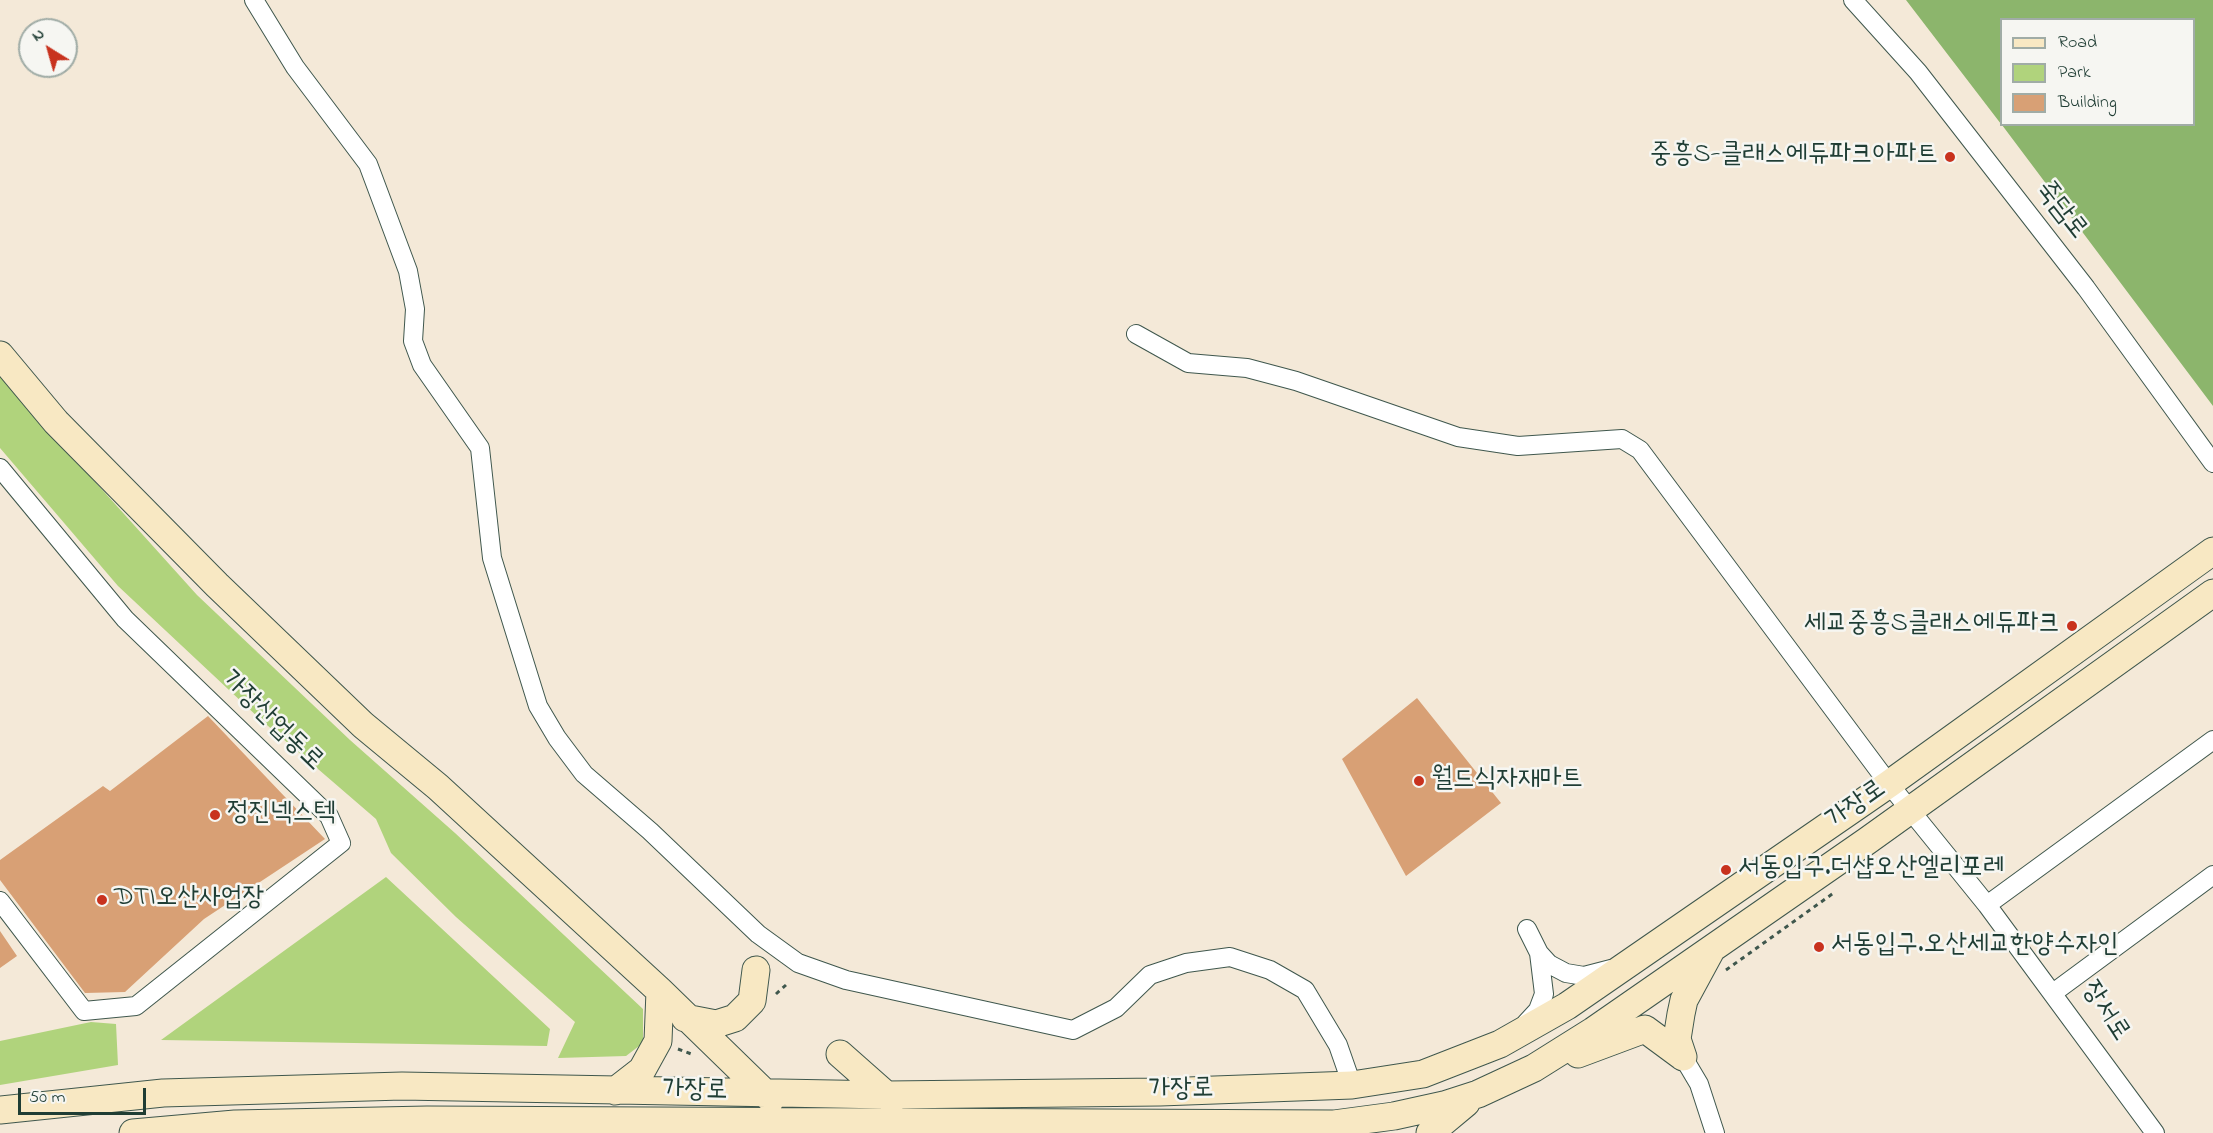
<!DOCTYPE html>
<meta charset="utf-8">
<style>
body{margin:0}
#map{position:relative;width:2213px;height:1133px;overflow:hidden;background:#f4e9d8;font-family:"Indie Flower",sans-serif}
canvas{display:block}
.legend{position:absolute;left:2000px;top:18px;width:195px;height:108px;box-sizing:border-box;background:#f6f6f2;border:2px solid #a0aca6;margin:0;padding:8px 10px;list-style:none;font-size:18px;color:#1f3d34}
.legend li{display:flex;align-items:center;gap:12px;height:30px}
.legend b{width:30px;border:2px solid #a0aca6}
.north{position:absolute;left:18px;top:18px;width:60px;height:60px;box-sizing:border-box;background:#f6f6f2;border:2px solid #a0aca6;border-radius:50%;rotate:323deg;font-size:16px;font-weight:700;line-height:24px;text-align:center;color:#1f3d34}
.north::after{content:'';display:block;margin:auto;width:21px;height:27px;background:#c8321e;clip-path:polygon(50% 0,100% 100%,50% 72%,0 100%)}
.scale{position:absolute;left:18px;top:1088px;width:128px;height:27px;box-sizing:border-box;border:3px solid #1f3d34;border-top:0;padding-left:8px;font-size:18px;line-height:21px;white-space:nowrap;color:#1f3d34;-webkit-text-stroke:4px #f6f6f2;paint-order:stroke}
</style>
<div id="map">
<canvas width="2213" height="1133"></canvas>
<ul class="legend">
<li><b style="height:8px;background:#f8e8c3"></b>Road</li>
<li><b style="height:16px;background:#b0d37c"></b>Park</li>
<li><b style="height:16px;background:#d8a075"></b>Building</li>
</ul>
<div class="north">N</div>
<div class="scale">50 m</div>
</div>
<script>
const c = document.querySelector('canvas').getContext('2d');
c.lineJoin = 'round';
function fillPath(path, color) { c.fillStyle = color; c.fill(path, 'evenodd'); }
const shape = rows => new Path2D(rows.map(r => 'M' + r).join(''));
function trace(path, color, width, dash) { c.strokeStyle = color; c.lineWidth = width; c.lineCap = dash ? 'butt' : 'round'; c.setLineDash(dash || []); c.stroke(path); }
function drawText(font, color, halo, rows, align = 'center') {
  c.font = font + ' "Indie Flower","Poor Story",sans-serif'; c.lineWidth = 5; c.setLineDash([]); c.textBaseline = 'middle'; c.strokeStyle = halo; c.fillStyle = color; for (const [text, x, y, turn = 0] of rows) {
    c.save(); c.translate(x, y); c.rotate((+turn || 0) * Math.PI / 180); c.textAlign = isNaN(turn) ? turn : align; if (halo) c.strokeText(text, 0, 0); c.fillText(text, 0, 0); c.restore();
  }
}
const green = shape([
 [0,369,52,434,197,595,350,740,455,833,643,1009,643,1043,626,1056,558,1058,575,1022,456,917,391,853,376,819,260,719,118,586,0,448],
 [386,877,550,1029,547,1046,161,1040],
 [91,1022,116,1024,118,1065,0,1085,0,1041]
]);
const forest = shape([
 [1906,0,2213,0,2213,406,2002,125,2194,124,2194,20,2002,20,2001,124]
]);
const building = shape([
 [1417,698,1501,803,1406,876,1342,759],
 [208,716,325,839,204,919,125,992,85,993,0,880,0,860,103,786,110,791],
 [0,931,17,956,0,968]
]);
const path = shape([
 [1726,970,1835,892],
 [776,994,786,985],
 [678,1049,694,1055]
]);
const street = shape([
 [254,0,295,67,368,164,408,271,415,309,413,341,422,365,480,448,492,558,538,706,557,738,584,774,650,831,758,934,798,963,846,980,1073,1030,1116,1008,1150,975,1186,963,1230,957,1270,970,1305,990,1338,1045,1352,1085],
 [1853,0,1918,72,2086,288,2213,463],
 [1136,334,1188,363,1247,368,1296,381,1458,437,1518,446,1622,439,1640,450,1889,784,1987,905,2155,1133],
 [0,468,125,619,329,816,341,843,136,1006,84,1011,0,901],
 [1987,905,2213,740],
 [1527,929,1539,953,1549,964,1566,973,1584,976,1611,969],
 [2053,993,2213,875],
 [1526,1023,1538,1010,1544,994,1539,953],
 [1683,1057,1699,1084,1715,1133]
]);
const secondary = shape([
 [0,355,56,422,217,585,363,725,438,787,660,991,771,1099],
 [685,1018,716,1024,735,1018,752,1001,756,970],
 [840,1054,892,1100],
 [1578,1054,1645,1029,1683,1057],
 [1683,1057,1677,1039,1681,1014,1684,1000,1710,952],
 [615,1091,642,1070,658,1041,660,991],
 [0,1110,163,1093,402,1086,887,1095,1160,1092,1352,1085,1423,1074,1500,1044,1567,1006,1889,784,2213,551],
 [133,1133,235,1124,427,1120,1334,1124,1394,1116,1444,1105,1478,1094,1534,1068,1593,1031,1867,841,2213,593],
 [1430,1133,1466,1103]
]);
const markers = [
 [1950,157,6,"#c8321e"],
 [2072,626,6,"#c8321e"],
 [1419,781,6,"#c8321e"],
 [215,815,6,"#c8321e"],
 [1726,870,6,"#c8321e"],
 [102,900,6,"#c8321e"],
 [1819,947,6,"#c8321e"]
];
const poiNames = [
 ["중흥S-클래스에듀파크아파트",1938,157,"right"],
 ["세교중흥S클래스에듀파크",2060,626,"right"],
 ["월드식자재마트",1431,781],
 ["정진넥스텍",227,815],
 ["서동입구.더샵오산엘리포레",1738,870],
 ["DTI오산사업장",114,900],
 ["서동입구.오산세교한양수자인",1831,947]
];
const streetNames = [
 ["죽담로",2060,211,52],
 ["가장산업동로",271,722,44],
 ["가장로",1857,806,-35],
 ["장서로",2104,1012,57],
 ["가장로",1181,1091,-1],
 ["가장로",695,1092,1]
];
fillPath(green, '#b0d37c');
fillPath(forest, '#8cb56c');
fillPath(building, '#d8a075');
trace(street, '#3f574d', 20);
trace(secondary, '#3f574d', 29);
trace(path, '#3f574d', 3, [4.5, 4.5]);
trace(street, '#fff', 18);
trace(secondary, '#f8e8c3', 27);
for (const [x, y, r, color] of markers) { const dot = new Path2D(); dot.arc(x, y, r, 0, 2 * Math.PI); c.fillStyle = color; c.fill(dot); trace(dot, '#f6f6f2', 2); }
drawText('27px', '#1f3d34', '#f6f6f2', poiNames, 'left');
drawText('27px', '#1f3d34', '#f6f6f2', streetNames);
</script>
